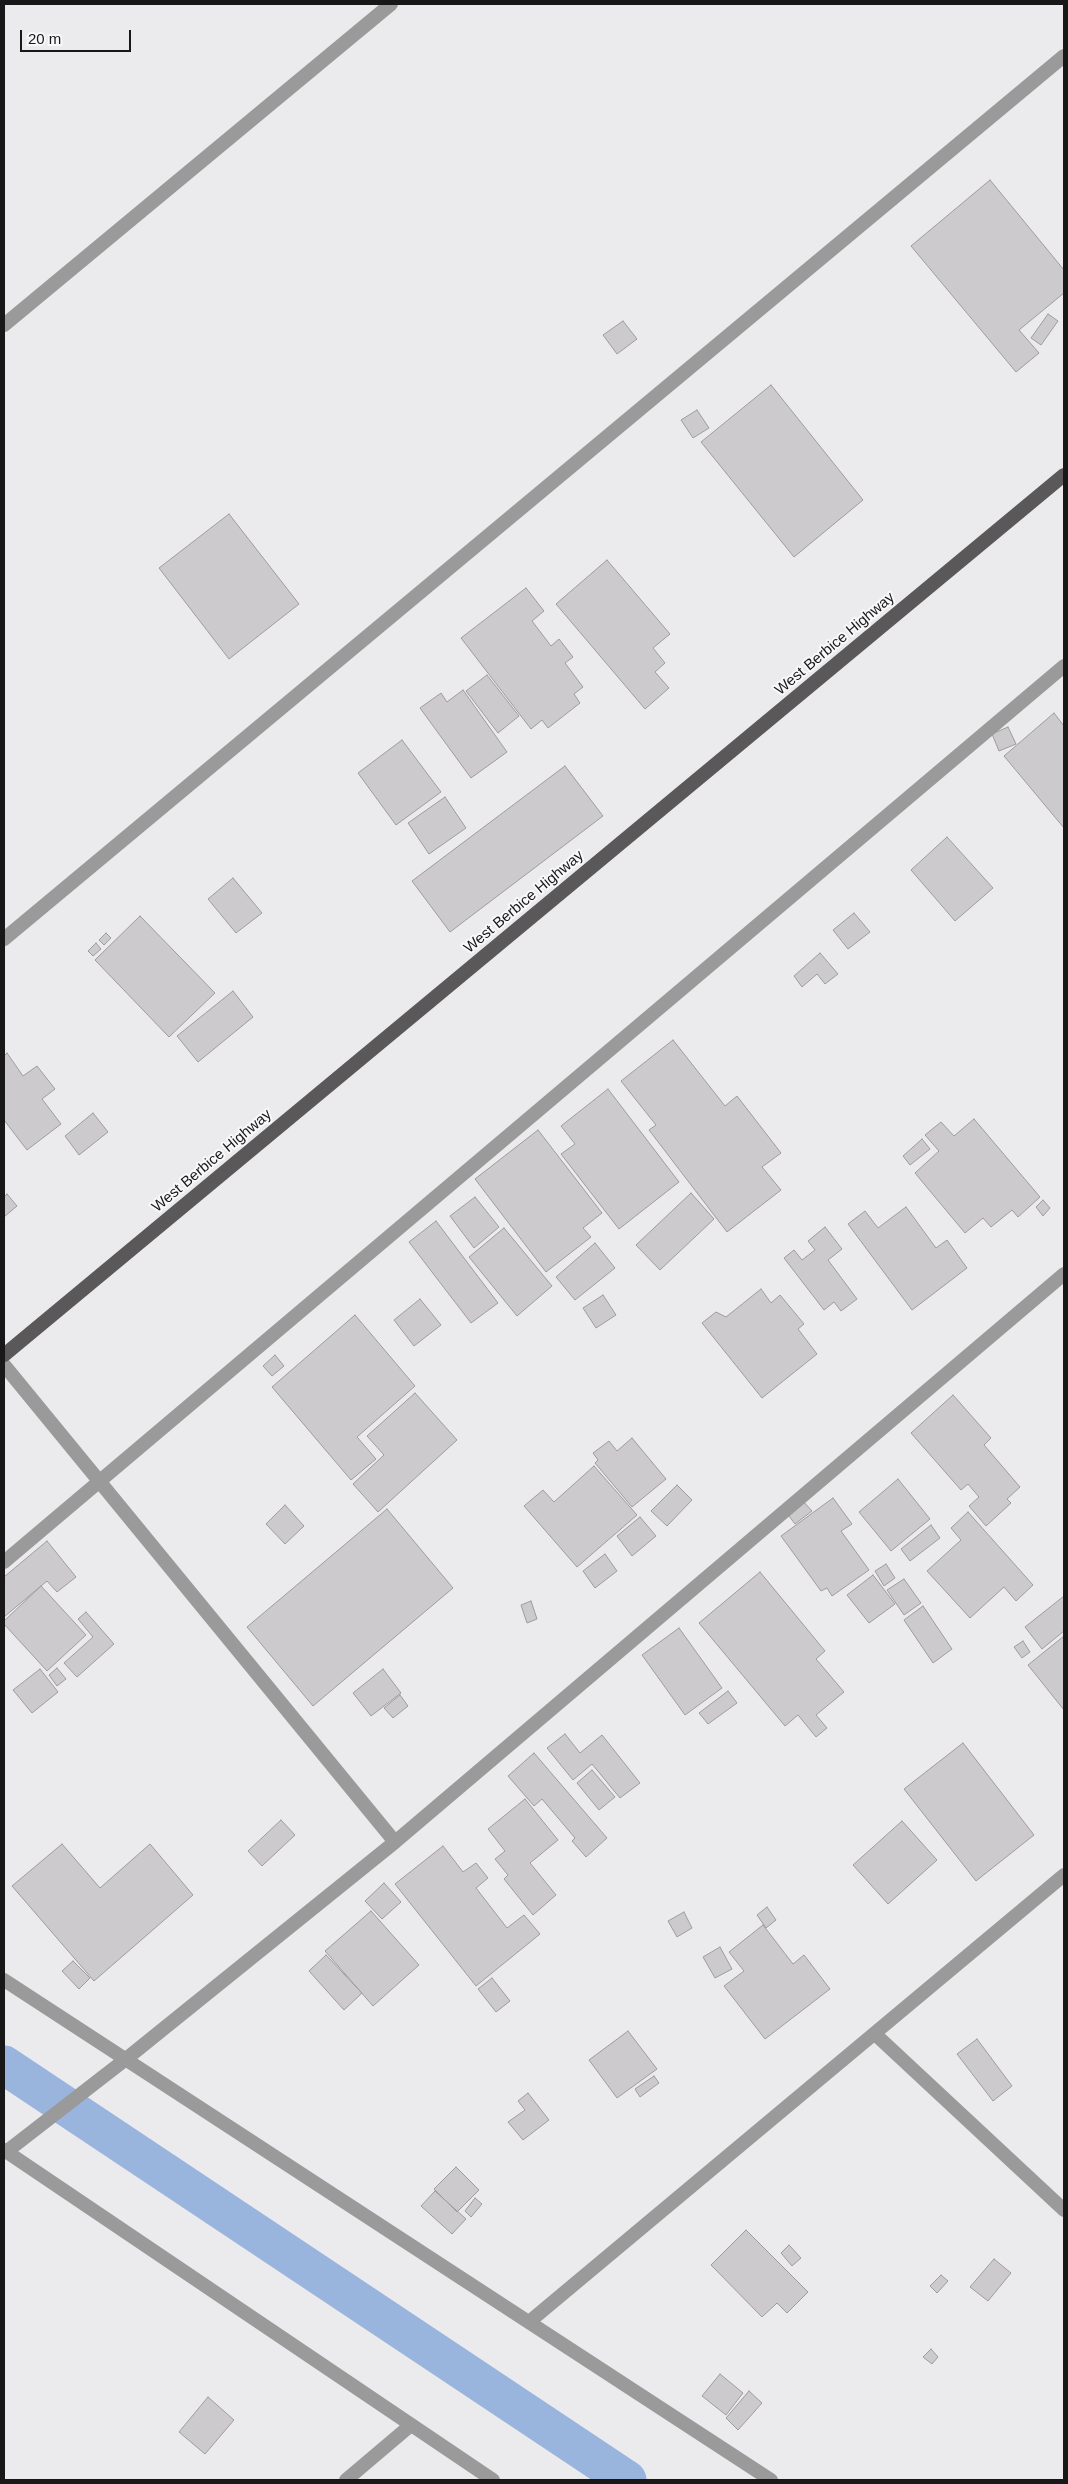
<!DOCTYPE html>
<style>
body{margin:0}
#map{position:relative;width:1068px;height:2484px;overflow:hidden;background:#ebebee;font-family:Arial,sans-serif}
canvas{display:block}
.frame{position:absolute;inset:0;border:5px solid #181819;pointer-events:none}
.scale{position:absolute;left:20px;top:30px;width:111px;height:22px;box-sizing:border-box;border:2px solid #181819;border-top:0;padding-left:6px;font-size:15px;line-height:18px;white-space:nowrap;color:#181819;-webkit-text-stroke:4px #f8f8fb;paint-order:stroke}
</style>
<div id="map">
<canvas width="1068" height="2484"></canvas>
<div class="frame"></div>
<div class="scale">20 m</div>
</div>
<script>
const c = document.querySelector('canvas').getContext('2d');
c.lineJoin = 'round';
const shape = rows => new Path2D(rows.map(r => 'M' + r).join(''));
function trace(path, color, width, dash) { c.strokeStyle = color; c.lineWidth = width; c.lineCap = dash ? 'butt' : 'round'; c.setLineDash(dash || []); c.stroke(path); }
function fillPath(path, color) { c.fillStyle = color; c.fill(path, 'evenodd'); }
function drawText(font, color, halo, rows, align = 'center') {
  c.font = font + ' Arial,sans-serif'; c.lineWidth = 4; c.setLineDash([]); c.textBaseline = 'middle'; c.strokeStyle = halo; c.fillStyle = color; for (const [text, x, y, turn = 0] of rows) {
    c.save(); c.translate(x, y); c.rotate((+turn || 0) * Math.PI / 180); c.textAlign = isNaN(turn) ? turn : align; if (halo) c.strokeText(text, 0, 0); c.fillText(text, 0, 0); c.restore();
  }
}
const canal = shape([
 [4,2065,627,2480]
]);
const building = shape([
 [990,180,1064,270,1064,293,1019,330,1039,353,1016,372,911,246,990,180],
 [1048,314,1058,321,1041,345,1031,338,1048,314],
 [623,321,637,339,617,354,603,335,623,321],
 [771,385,863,500,794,557,701,442,771,385],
 [697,410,709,428,693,438,681,420,697,410],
 [229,514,299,604,229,659,159,568,229,514],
 [607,560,670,634,653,648,665,663,655,672,669,688,645,709,556,604,607,560],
 [526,588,544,611,532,621,551,646,559,639,573,657,565,663,583,687,574,694,580,703,548,728,542,720,531,729,461,638,526,588],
 [487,675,519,716,498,733,466,691,487,675],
 [463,690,507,752,471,778,420,708,441,693,447,702,463,690],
 [1054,713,1064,726,1064,828,1004,756,1054,713],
 [1008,727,1016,744,999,751,992,734,1008,727],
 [402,740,441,792,396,825,358,773,402,740],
 [565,766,603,816,450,932,412,881,565,766],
 [445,797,466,828,429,854,408,823,445,797],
 [947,837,993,888,955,921,911,870,947,837],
 [233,878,262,913,236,933,208,899,233,878],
 [854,913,870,932,848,949,833,930,854,913],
 [140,916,215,993,169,1037,95,960,140,916],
 [106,933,111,938,104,945,99,940,106,933],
 [96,943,101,949,93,956,88,951,96,943],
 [820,953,838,974,825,984,817,974,802,987,794,976,820,953],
 [233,991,253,1017,198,1062,177,1036,233,991],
 [673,1040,725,1106,737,1096,781,1153,762,1167,781,1190,727,1232,649,1130,656,1125,621,1081,673,1040],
 [7,1053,23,1076,37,1066,55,1089,42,1099,61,1124,27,1150,4,1120,4,1056,7,1053],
 [608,1089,679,1182,619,1229,561,1154,575,1144,561,1126,608,1089],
 [93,1113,108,1132,79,1155,65,1136,93,1113],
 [974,1119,1040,1197,1018,1217,1012,1210,991,1227,983,1218,965,1233,915,1173,939,1151,925,1135,941,1122,954,1136,974,1119],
 [538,1130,602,1213,583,1228,591,1237,546,1272,475,1179,538,1130],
 [922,1139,930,1149,910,1165,903,1156,922,1139],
 [691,1193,714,1219,660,1270,636,1245,691,1193],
 [7,1194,17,1206,4,1217,4,1197,7,1194],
 [475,1197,499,1227,474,1248,450,1216,475,1197],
 [1043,1200,1050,1208,1043,1216,1036,1207,1043,1200],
 [906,1207,936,1248,947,1240,967,1268,912,1310,848,1224,865,1211,878,1228,906,1207],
 [436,1221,498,1303,471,1323,409,1242,436,1221],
 [825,1227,842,1249,828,1260,857,1299,841,1311,834,1302,824,1310,784,1258,794,1250,802,1260,815,1250,808,1241,825,1227],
 [504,1228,552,1286,517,1316,469,1257,504,1228],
 [595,1243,615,1268,575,1300,556,1277,595,1243],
 [761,1289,771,1303,780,1295,804,1324,798,1329,817,1354,762,1398,702,1323,716,1312,726,1317,761,1289],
 [603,1295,616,1315,596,1328,583,1308,603,1295],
 [420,1299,441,1325,414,1346,394,1320,420,1299],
 [355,1315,415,1386,357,1437,376,1459,351,1480,272,1387,355,1315],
 [275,1355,284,1366,272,1376,263,1366,275,1355],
 [415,1393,457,1440,378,1512,353,1484,384,1455,367,1436,415,1393],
 [953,1395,991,1438,984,1445,1020,1487,1007,1499,1011,1503,986,1526,969,1506,979,1497,968,1484,961,1490,911,1433,953,1395],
 [632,1438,666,1479,632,1507,595,1463,598,1460,593,1453,609,1441,617,1451,632,1438],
 [594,1466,637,1515,577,1567,524,1506,543,1490,554,1502,594,1466],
 [898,1479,930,1519,891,1551,859,1512,898,1479],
 [677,1485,692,1500,667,1526,651,1511,677,1485],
 [833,1498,852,1524,841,1531,869,1570,832,1596,827,1588,821,1591,781,1536,833,1498],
 [802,1500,812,1511,795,1524,786,1512,802,1500],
 [285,1505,304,1526,285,1544,266,1524,285,1505],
 [387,1509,453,1588,313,1706,247,1627,387,1509],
 [968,1512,1033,1585,1016,1601,1004,1587,970,1618,927,1571,961,1540,951,1528,968,1512],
 [640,1517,656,1536,632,1556,617,1536,640,1517],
 [931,1525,940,1538,910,1561,901,1549,931,1525],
 [47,1541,76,1577,57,1592,47,1581,4,1617,4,1577,47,1541],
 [605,1554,617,1571,595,1588,583,1571,605,1554],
 [886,1564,895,1578,884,1586,875,1571,886,1564],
 [760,1572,825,1651,816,1659,844,1692,816,1715,827,1728,816,1737,798,1715,785,1726,699,1623,760,1572],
 [873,1575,895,1604,869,1623,847,1595,873,1575],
 [904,1579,921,1603,904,1615,887,1590,904,1579],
 [41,1586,86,1635,47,1671,4,1624,4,1621,41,1586],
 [1064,1596,1064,1631,1042,1649,1025,1627,1064,1596],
 [531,1601,537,1619,527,1623,521,1605,531,1601],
 [923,1606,952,1649,933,1663,904,1620,923,1606],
 [86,1612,114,1644,77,1677,64,1663,93,1637,78,1619,86,1612],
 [679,1628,722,1688,685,1715,642,1655,679,1628],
 [1064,1636,1064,1710,1028,1665,1064,1636],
 [1023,1641,1030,1652,1022,1658,1014,1647,1023,1641],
 [57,1668,66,1679,57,1686,49,1675,57,1668],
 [40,1669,58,1692,32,1713,13,1690,40,1669],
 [383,1669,401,1693,371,1716,353,1693,383,1669],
 [728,1691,737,1703,708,1724,699,1713,728,1691],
 [400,1695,408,1706,393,1718,384,1708,400,1695],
 [565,1734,580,1753,602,1735,640,1783,620,1798,592,1764,573,1780,547,1748,565,1734],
 [963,1743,1034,1835,976,1881,904,1789,963,1743],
 [534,1753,607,1838,586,1857,572,1841,575,1838,542,1799,534,1806,508,1776,534,1753],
 [592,1770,615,1797,599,1810,577,1783,592,1770],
 [525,1799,558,1840,530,1863,556,1895,533,1915,504,1879,508,1875,495,1859,505,1851,488,1829,525,1799],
 [281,1820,295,1835,262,1866,248,1851,281,1820],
 [902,1821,937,1860,888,1904,853,1865,902,1821],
 [62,1844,100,1888,150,1844,193,1895,94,1981,12,1886,62,1844],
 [443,1846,463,1872,476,1863,488,1878,476,1888,507,1928,524,1915,540,1934,476,1986,395,1884,443,1846],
 [384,1883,401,1902,382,1919,365,1901,384,1883],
 [767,1907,776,1920,766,1928,757,1915,767,1907],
 [371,1911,419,1965,373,2006,325,1951,371,1911],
 [684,1912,692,1928,677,1937,668,1921,684,1912],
 [763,1925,793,1964,804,1955,830,1989,765,2039,724,1986,744,1971,729,1952,763,1925],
 [720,1947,732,1969,715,1978,703,1957,720,1947],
 [326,1955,362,1993,344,2010,309,1971,326,1955],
 [73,1961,90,1978,79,1989,62,1971,73,1961],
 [492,1978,510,2001,496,2012,478,1989,492,1978],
 [628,2031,657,2069,617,2098,589,2060,628,2031],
 [977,2039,1012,2086,993,2101,957,2054,977,2039],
 [654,2076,659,2083,640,2097,635,2089,654,2076],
 [528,2093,549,2120,523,2140,508,2122,525,2110,518,2101,528,2093],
 [456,2167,479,2190,457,2212,434,2189,456,2167],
 [435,2191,466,2219,452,2234,421,2206,435,2191],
 [475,2198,482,2204,471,2217,465,2211,475,2198],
 [746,2230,808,2292,787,2313,777,2303,762,2317,711,2265,746,2230],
 [789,2245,801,2258,792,2266,781,2253,789,2245],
 [994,2259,1011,2273,988,2301,970,2287,994,2259],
 [941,2275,948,2281,937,2293,930,2286,941,2275],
 [931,2349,938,2357,932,2364,923,2357,931,2349],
 [720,2374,743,2393,726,2415,702,2396,720,2374],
 [749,2391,762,2403,738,2430,726,2418,749,2391],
 [208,2397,234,2420,205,2454,179,2432,208,2397]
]);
const minor = shape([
 [4,325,391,4],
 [4,939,1064,56],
 [4,1365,395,1842],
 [4,1562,1064,666],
 [4,1980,771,2480],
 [875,2034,1064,2210],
 [126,2059,395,1842,1064,1274],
 [4,2150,493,2480],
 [529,2322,1064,1875],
 [346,2480,411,2425]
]);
const primary = shape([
 [4,1355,1064,475]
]);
const minorBridge = shape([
 [6,2152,126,2059]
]);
const streetNames = [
 ["West Berbice Highway",835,644,-40],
 ["West Berbice Highway",524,902,-40],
 ["West Berbice Highway",212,1161,-40]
];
trace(canal, '#99b4dd', 39);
fillPath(building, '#cccacc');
trace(building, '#9d9b9d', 1);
trace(minor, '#9b9a9a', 14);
trace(primary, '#5a5858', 14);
trace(minorBridge, '#9b9a9a', 14);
drawText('15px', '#181819', '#f8f8fb', streetNames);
</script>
